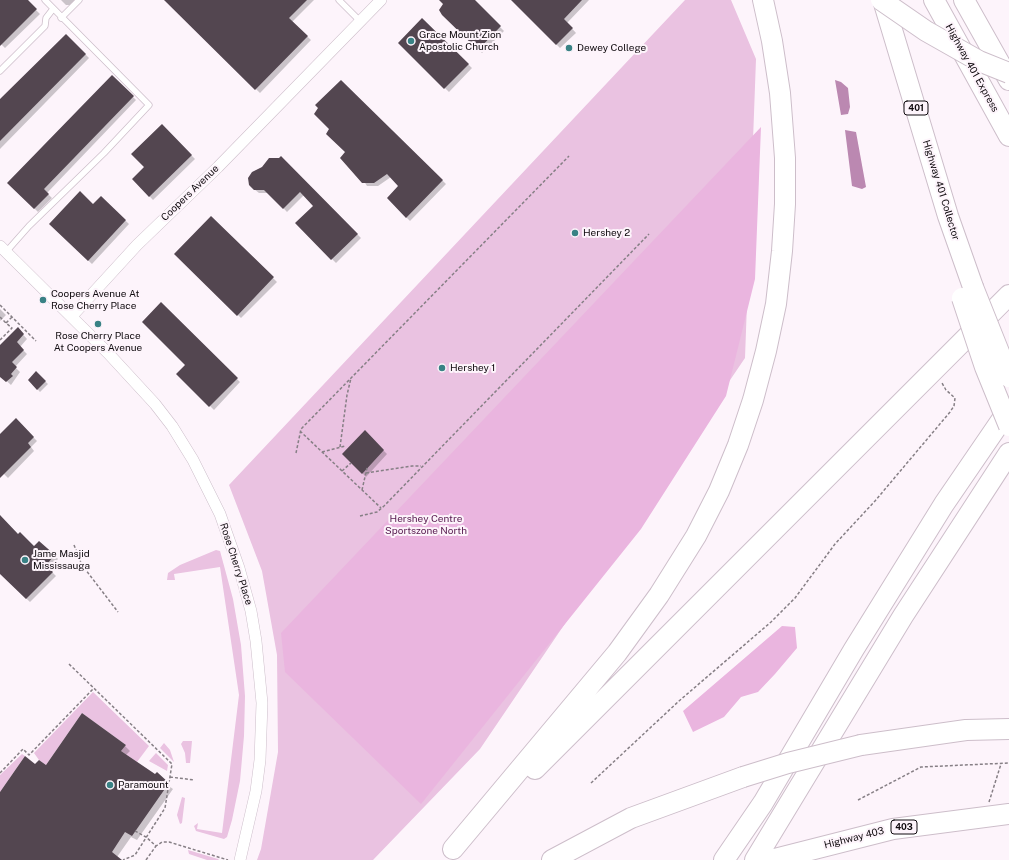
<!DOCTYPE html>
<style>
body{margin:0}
canvas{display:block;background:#fdf4fb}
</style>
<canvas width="1009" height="860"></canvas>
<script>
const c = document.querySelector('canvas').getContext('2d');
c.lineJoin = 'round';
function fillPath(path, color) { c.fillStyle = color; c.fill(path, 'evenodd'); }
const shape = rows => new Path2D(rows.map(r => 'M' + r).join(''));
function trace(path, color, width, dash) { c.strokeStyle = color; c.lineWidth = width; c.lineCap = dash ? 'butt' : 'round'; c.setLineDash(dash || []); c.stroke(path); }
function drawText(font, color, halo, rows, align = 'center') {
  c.font = font + ' "Public Sans",sans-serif'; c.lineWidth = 4; c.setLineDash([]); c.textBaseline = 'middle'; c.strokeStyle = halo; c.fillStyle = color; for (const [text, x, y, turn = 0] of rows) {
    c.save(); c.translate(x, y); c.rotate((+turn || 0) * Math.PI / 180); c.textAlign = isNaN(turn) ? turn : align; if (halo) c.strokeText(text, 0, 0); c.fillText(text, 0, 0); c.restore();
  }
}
const green = shape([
 [685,0,731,0,756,59,745,358,480,749,373,860,257,860,261,849,278,752,277,655,262,571,229,485],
 [216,550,220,551,233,599,241,645,245,696,244,736,240,781,232,820,227,837,224,839,196,831,194,826,198,823,197,829,222,833,239,695,220,567,174,574,175,580,167,580,168,573,180,565],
 [93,692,149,746,137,762,121,751,126,745,82,713,46,765,39,760,34,753],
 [183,741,192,741,190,763,186,763,185,753,181,744],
 [164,743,170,750,174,762,160,748],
 [156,753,168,765,167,771,149,761],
 [22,754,25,756,0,792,0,775],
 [182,797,185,798,182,823,180,824,177,815],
 [188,850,218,859,219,860,207,860,189,854]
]);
const forest = shape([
 [761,127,755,279,726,396,641,529,421,804,285,672,281,633],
 [782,626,795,627,797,648,775,674,758,692,741,697,724,717,693,732,683,711]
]);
const water = shape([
 [835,80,841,82,848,88,850,107,848,114,841,115],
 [845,130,856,132,866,187,862,189,852,186]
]);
const shadow = shape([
 [0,0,26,0,40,14,5,48,0,43],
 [61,0,79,0,74,5,66,5],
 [165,0,314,0,292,22,311,40,260,93],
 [441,0,473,0,504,31,482,53,441,12,444,4],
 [512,0,589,0,567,23,576,33,560,48],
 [422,20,472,68,449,92,399,43],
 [66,35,89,58,0,149,0,100],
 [112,76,136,100,47,193,52,198,38,212,9,183],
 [341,81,446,184,410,221,406,217,399,186,391,177,378,186,367,186,331,129],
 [162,126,195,159,153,200,133,179,145,167],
 [281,158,361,238,336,263,296,223,314,206,304,195,287,212,269,193,259,193,254,189],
 [101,197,129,224,92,264,50,224,93,205],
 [211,217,277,282,241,318,175,254],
 [161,304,240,382,214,410,178,374,186,365],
 [0,309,6,315,0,321],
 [18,329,27,339,20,347,27,354,15,367,20,372,11,385,0,375,0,346],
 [36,373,48,384,40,392,29,380],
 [16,420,37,441,31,447,34,451,8,478,0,470,0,435],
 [365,432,387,454,366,477,344,454],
 [0,521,34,548,54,555,58,559,49,569,56,576,30,602,0,573],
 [125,746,130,751,126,755,173,789,137,840,131,837,117,857,120,860,0,860,0,794,35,766,46,766]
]);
const building = shape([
 [0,0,28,0,37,9,0,46],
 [164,0,307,0,289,18,308,36,255,90],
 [439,0,475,0,501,26,478,50,442,15,439,10,443,4],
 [511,0,582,0,564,19,573,28,556,45],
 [422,18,469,64,444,89,398,43],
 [66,34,86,54,0,141,0,99],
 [112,75,134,96,44,189,49,194,34,209,7,183],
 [341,80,443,180,406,218,387,198,398,186,387,174,374,183,362,183,340,158,345,152,326,134,329,129,314,114,318,108,315,105],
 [162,124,192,155,149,197,132,179,144,167,131,154],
 [281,156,358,234,331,260,295,223,313,206,300,192,283,209,264,190,254,190,249,185,248,178,252,172,262,167,269,158,279,158],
 [80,191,93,204,101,196,126,220,88,261,49,224],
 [211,216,274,277,237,316,174,254],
 [161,302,238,378,209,407,176,374,185,365,142,322],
 [18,327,24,334,17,342,24,350,12,362,17,367,11,374,13,376,6,382,0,377,0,345],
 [36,371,46,381,37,390,28,380],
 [16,418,34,437,28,443,31,447,0,478,0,434],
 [365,430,384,450,362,474,342,454],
 [0,515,18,534,20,532,34,546,39,541,55,555,46,565,53,572,26,599,0,574],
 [82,713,126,745,121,751,155,774,157,772,169,783,132,836,125,832,112,852,122,860,0,860,0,792,25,756,35,764,39,760,46,765]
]);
const path = shape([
 [0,305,36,341],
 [0,317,6,323],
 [0,340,12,328,6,323,12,317],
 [300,431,381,508],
 [340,447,347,395,351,378],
 [322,452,345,446],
 [296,453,301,429,569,156],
 [342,471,351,463],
 [366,473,412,466,421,466],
 [362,490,367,468],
 [360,516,377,512,384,506,649,234],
 [74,545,82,565,118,612],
 [69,664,172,764,165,808,135,855,123,860],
 [0,773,23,749,29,755,94,688],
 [170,777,194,780],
 [591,783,679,701,771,622,795,598,835,544,875,501,950,412,954,406,955,398,946,390,942,383],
 [858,800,921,767,1009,763],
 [989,802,1001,764],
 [135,831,146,837,156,846,162,842,169,842,228,860],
 [146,860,156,846]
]);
const service = shape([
 [339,0,360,21],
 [61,18,79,0],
 [0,71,45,26,46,18,53,9],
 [6,252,29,226,104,153,149,105,45,0]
]);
const minor = shape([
 [0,246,108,353,155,404,172,426,193,460,220,514,239,568,251,611,256,641,262,703,260,760,256,791,240,860],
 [72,316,137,245,218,167,381,0]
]);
const motorway = shape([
 [883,0,948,216,973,287],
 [934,0,1009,136],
 [964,0,1009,80],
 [861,745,966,730,1009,729],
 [535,769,1009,295],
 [453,849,617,653,659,595,696,536,719,491,738,445,753,400,766,351,776,304,782,251,785,204,785,158,780,93,772,41,763,0],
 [552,860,631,818,743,777],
 [724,860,763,803,854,649,944,504,1009,409],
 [755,860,903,616,1009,453],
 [771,860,893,829,1009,814]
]);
const motorwayBridge = shape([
 [881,0,926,31,979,61,1009,73],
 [973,287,1009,377],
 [962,298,985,367,1009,426],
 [743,777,788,763,861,745]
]);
const markers = [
 [411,41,4,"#398285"],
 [569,48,4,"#398285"],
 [575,233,4,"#398285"],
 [43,300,4,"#398285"],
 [98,324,4,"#398285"],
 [442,368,4,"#398285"],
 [25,560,4,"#398285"],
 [110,785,4,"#398285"]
];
const shields = [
 [916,108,24],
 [904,827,26]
];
const shieldNames = [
 ["401",916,108],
 ["403",904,827]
];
const poiNames = [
 ["Grace Mount Zion",419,35],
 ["Apostolic Church",419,47],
 ["Dewey College",577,48],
 ["Hershey 2",583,233],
 ["Coopers Avenue At",51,294],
 ["Rose Cherry Place",51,306],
 ["Rose Cherry Place",98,336,"center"],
 ["At Coopers Avenue",98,348,"center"],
 ["Hershey 1",450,368],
 ["Jame Masjid",33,554],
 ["Mississauga",33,566],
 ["Paramount",118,785]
];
const streetNames = [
 ["Highway 401 Express",972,68,61],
 ["Highway 401 Collector",941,190,73],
 ["Coopers Avenue",190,193,-44],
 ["Rose Cherry Place",236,564,72],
 ["Highway 403",854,838,-14]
];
const parkNames = [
 ["Hershey Centre",426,519],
 ["Sportszone North",426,531]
];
fillPath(green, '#eac2e1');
fillPath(forest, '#eab5df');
fillPath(water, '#bb88b1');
fillPath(shadow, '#0003');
fillPath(building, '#534650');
trace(service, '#cdbeca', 7);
trace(minor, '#cdbeca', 12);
trace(motorway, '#cdbeca', 22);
trace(path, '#867f85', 1.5, [3, 2]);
trace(service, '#fff', 5.5);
trace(minor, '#fff', 11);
trace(motorway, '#fff', 20);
trace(motorwayBridge, '#cdbeca', 22, []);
trace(motorwayBridge, '#fff', 20);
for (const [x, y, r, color] of markers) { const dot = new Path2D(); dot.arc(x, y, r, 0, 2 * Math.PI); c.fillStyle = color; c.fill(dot); trace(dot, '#fdf4fb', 1.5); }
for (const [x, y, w] of shields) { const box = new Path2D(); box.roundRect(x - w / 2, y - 7, w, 14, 3); c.fillStyle = '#fdf4fb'; c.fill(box); trace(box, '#0f0a0e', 1); }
drawText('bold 9px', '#0f0a0e', null, shieldNames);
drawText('10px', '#0f0a0e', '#fdf4fb', poiNames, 'left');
drawText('10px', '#0f0a0e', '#fdf4fb', streetNames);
drawText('10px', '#56194e', '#fdf4fb', parkNames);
</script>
